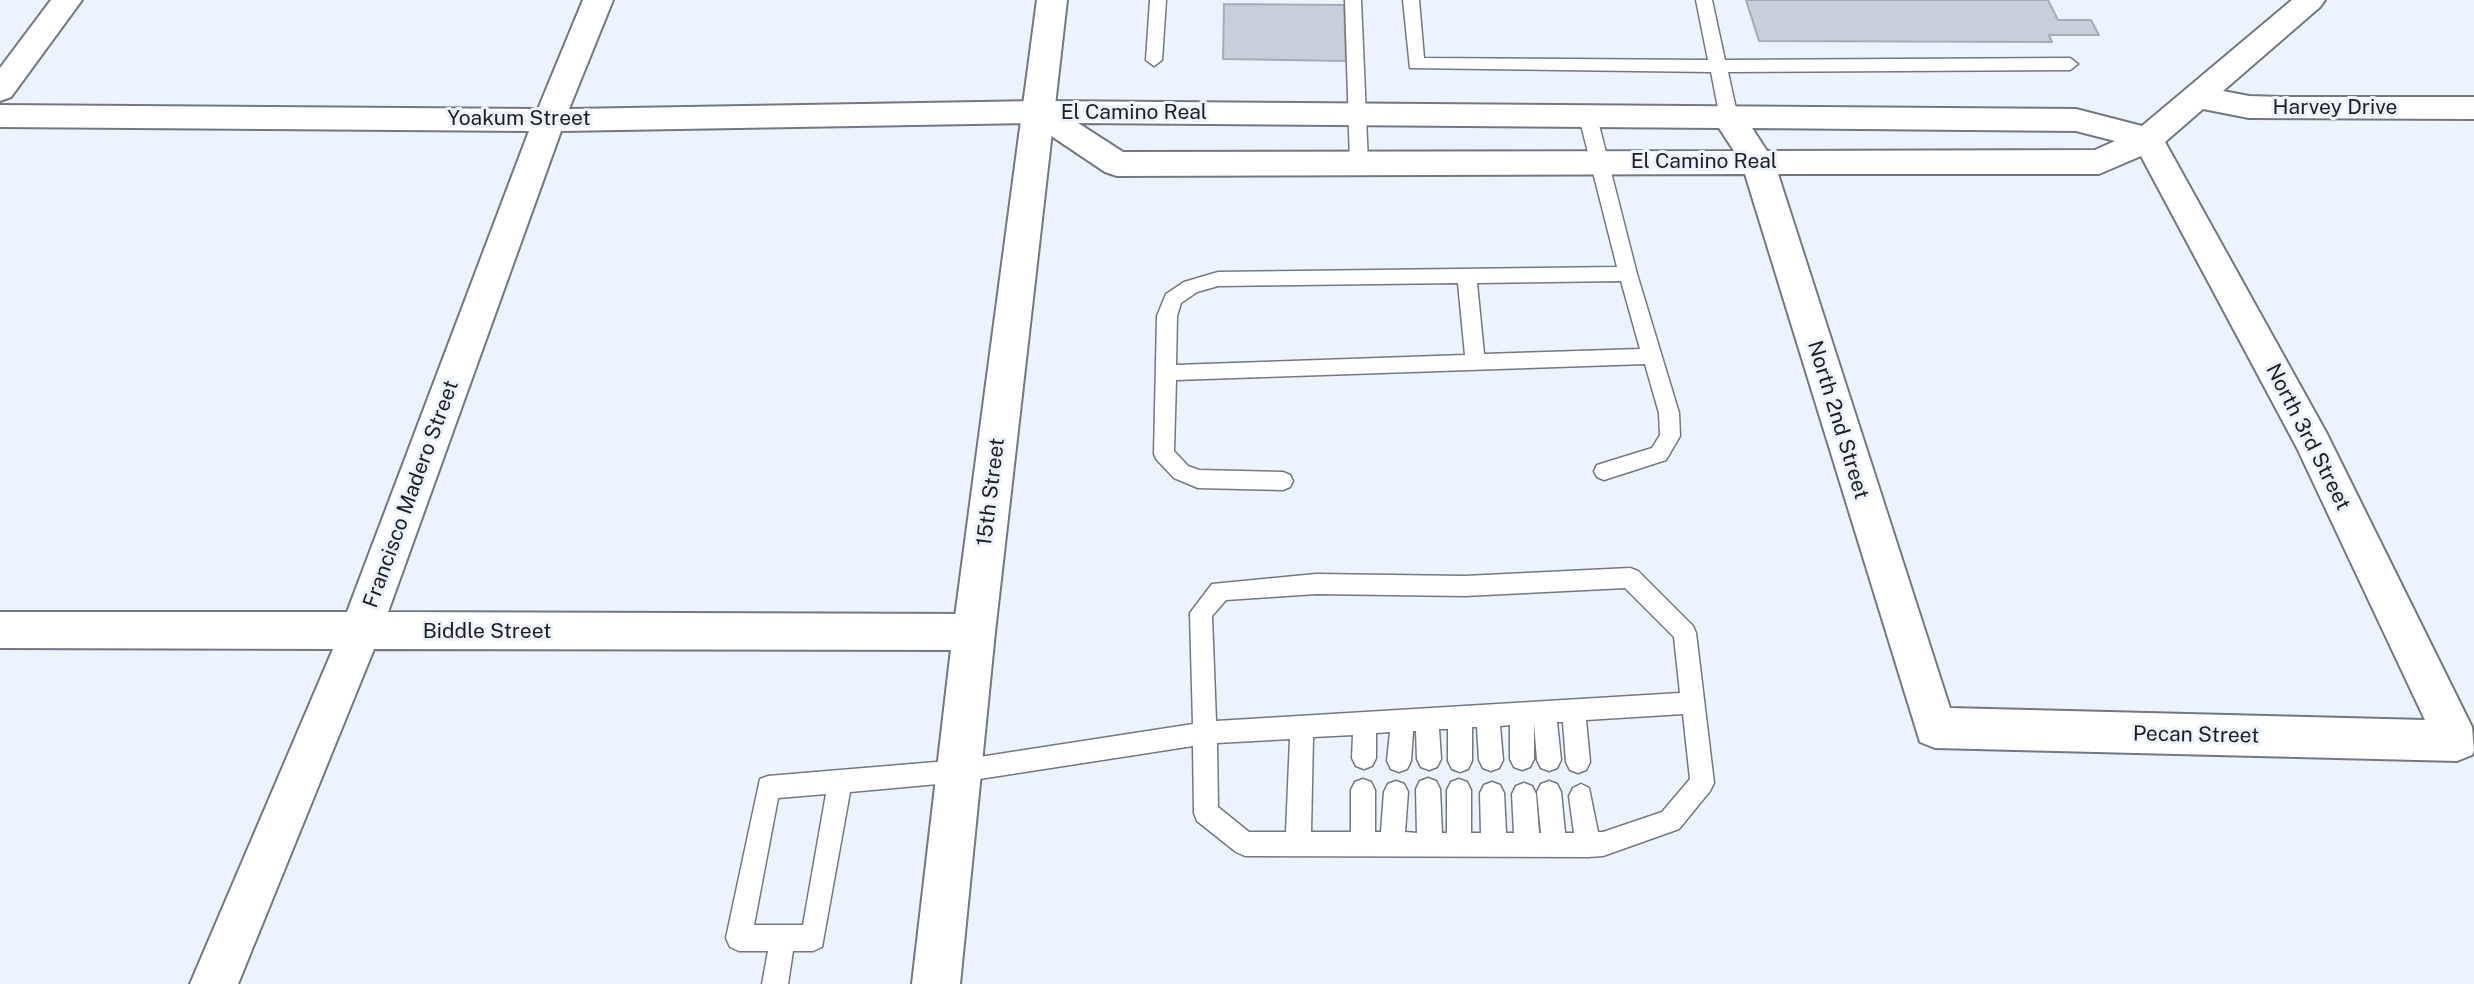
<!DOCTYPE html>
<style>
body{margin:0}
canvas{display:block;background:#ecf3fe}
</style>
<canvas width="2474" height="984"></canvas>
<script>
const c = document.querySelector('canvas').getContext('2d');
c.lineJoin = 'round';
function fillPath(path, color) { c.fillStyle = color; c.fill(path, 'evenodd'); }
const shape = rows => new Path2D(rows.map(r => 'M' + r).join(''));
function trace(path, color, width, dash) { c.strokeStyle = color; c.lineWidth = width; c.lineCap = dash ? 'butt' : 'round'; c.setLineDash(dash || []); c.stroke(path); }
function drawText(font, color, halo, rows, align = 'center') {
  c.font = font + ' "Public Sans",sans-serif'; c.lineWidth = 6; c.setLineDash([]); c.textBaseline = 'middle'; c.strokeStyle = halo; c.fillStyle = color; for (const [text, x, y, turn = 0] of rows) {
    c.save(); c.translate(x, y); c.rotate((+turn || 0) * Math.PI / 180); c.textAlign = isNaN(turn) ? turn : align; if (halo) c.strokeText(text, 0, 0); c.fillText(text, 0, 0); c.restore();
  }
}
const building = shape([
 [1746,0,2048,0,2058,20,2091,20,2099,35,2049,35,2052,42,1759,41,1746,0],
 [1224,4,1344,5,1346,61,1223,59,1224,4]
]);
const lane = shape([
 [1150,0,1166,0,1162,60,1154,66,1146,60,1150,0],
 [1345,0,1361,0,1368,163,1365,167,1359,169,1353,167,1350,163,1345,0],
 [1403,0,1419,0,1424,58,1708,60,1696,0,1712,0,1725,60,2070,58,2078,64,2070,70,1728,72,1738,118,1729,124,1720,118,1711,72,1410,68,1403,0],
 [1588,111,1597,117,1637,274,1679,413,1680,436,1666,460,1604,480,1597,477,1594,471,1597,465,1652,448,1660,435,1659,413,1645,364,1176,380,1174,451,1188,466,1199,470,1283,472,1290,475,1293,481,1290,487,1283,490,1198,488,1174,478,1157,460,1154,454,1157,316,1166,294,1184,282,1218,272,1617,267,1579,117,1588,111],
 [1621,281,1640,349,1484,354,1477,283,1621,281],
 [1458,283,1465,355,1176,365,1177,316,1181,303,1197,292,1218,286,1458,283],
 [1630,568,1638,571,1693,626,1696,633,1714,783,1710,791,1679,829,1603,856,1588,857,1245,856,1236,852,1197,821,1194,813,1193,746,960,782,850,792,822,947,813,951,793,951,788,984,762,984,768,951,739,951,730,947,726,938,760,779,768,776,960,760,1193,724,1190,613,1212,584,1316,574,1465,576,1630,568],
 [1625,588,1674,637,1680,693,1216,721,1212,616,1226,600,1316,594,1465,596,1625,588],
 [1683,714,1690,779,1662,812,1603,832,1598,832,1589,788,1581,784,1573,788,1569,796,1574,833,1565,833,1561,792,1557,784,1549,781,1541,784,1537,792,1541,833,1539,833,1536,794,1532,786,1524,783,1516,786,1512,794,1514,833,1506,833,1504,793,1500,785,1492,782,1484,785,1480,793,1481,833,1471,833,1471,790,1467,782,1459,779,1451,782,1447,790,1447,833,1442,833,1440,789,1436,781,1428,778,1420,781,1416,789,1417,833,1405,832,1408,792,1404,784,1396,781,1388,784,1384,792,1381,832,1375,832,1375,790,1371,782,1363,779,1355,782,1351,790,1351,832,1311,832,1313,737,1353,735,1352,758,1356,766,1364,769,1372,766,1376,758,1376,733,1390,732,1387,761,1391,769,1399,772,1407,769,1411,761,1413,731,1416,731,1417,759,1421,767,1429,770,1437,767,1441,759,1439,729,1448,729,1448,761,1452,769,1460,772,1468,769,1472,761,1472,727,1477,727,1479,760,1483,768,1491,771,1499,768,1503,760,1500,726,1510,725,1510,759,1514,767,1522,770,1530,767,1534,759,1534,723,1537,760,1541,768,1549,771,1557,768,1561,760,1557,722,1563,722,1566,762,1570,770,1578,773,1586,770,1590,762,1586,720,1683,714],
 [1290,739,1286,832,1249,832,1218,807,1217,743,1290,739],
 [826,794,803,925,754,925,778,798,826,794]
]);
const street = shape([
 [51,0,82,0,11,97,0,101,0,68,51,0],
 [583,0,613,0,569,109,1038,101,2076,109,2142,126,2292,0,2325,0,2320,7,2223,91,2249,96,2283,97,2474,97,2474,119,2249,118,2203,109,2165,142,2326,432,2472,727,2474,751,2472,755,2457,761,1935,748,1920,742,1745,174,1117,176,1105,172,1032,123,561,131,388,612,974,614,989,619,995,632,989,645,974,650,374,649,238,984,190,984,333,649,0,648,0,612,347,612,529,131,0,127,0,105,538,109,583,0],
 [1078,123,1719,128,1734,151,1123,152,1078,123],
 [1752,128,2076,131,2115,141,2095,150,1767,151,1752,128],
 [2141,156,2297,448,2425,720,1950,708,1778,174,2099,174,2141,156]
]);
const primary = shape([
 [1037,0,1067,0,995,632,960,984,912,984,953,632,1037,0]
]);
const streetNames = [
 ["Harvey Drive",2335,108],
 ["El Camino Real",1134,113],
 ["Yoakum Street",519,119],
 ["El Camino Real",1704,162],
 ["North 2nd Street",1838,420,73],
 ["North 3rd Street",2308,437,63],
 ["15th Street",991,492,-83],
 ["Francisco Madero Street",411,494,-70],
 ["Biddle Street",487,632],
 ["Pecan Street",2196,735,1]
];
fillPath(building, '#c8ceda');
trace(building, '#a6acb7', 2);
trace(lane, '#727882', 3);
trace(street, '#727882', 4);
trace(primary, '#727882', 4);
fillPath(lane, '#fff');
fillPath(street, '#fff');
fillPath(primary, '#fff');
drawText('21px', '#1b1e22', '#ecf3fe', streetNames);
</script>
